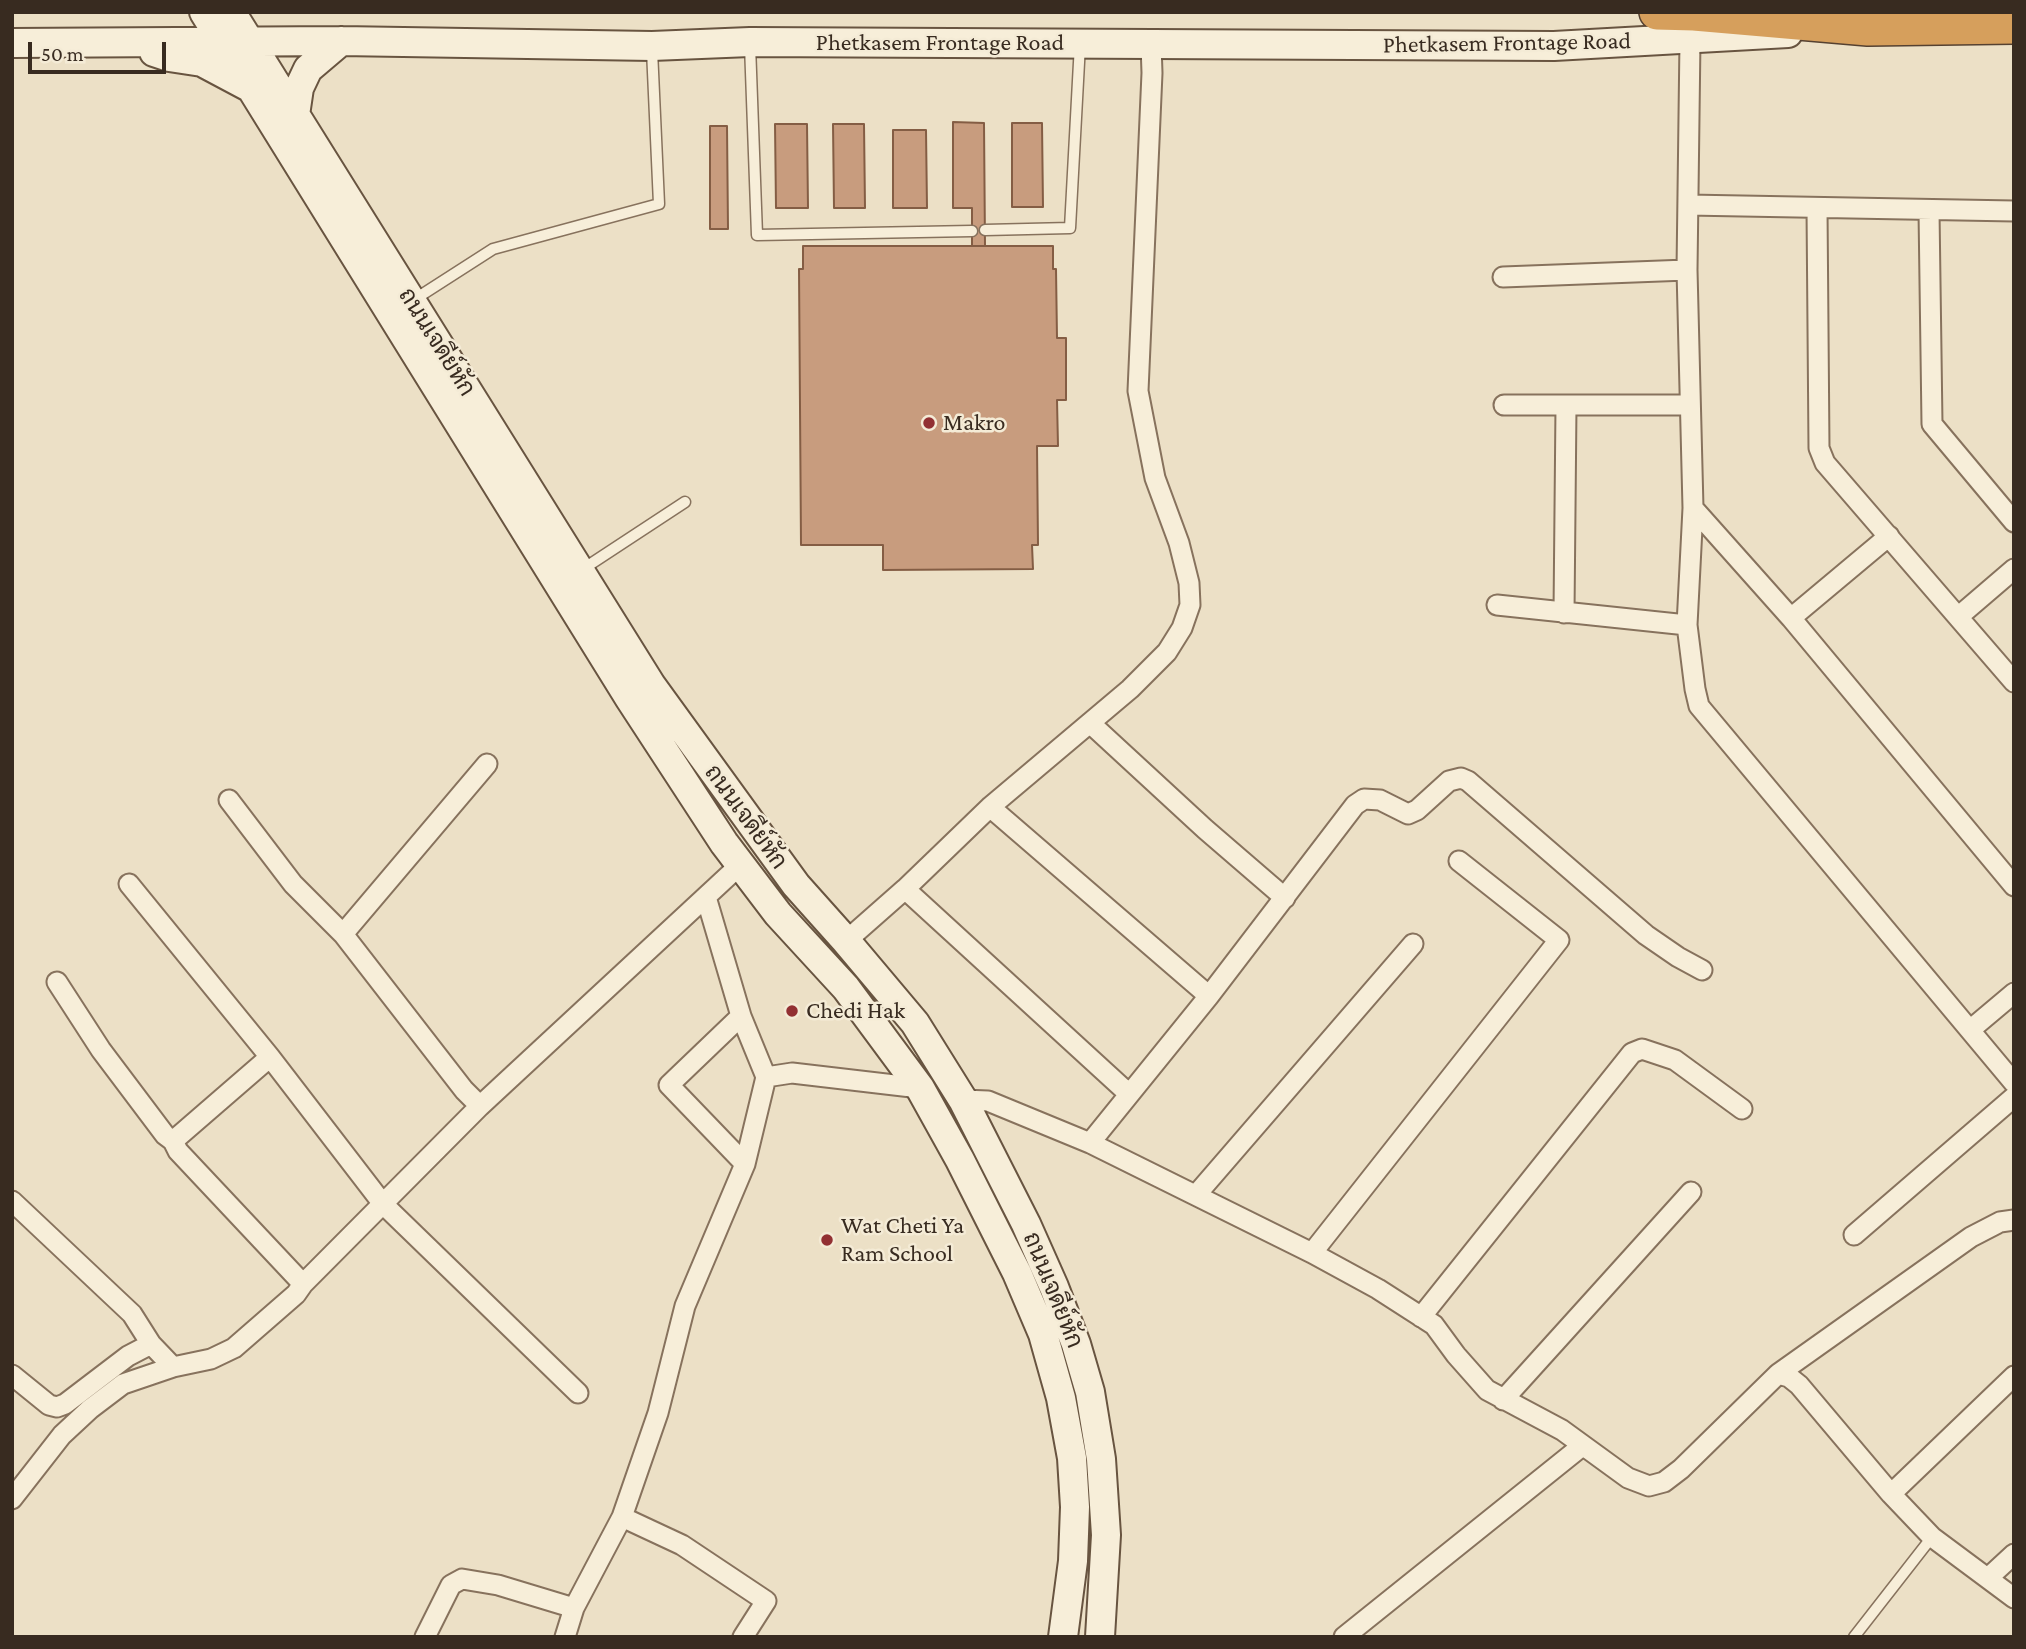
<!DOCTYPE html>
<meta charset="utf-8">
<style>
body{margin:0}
#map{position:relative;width:2026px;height:1649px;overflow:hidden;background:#ece0c6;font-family:"Crimson Pro",serif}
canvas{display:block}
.frame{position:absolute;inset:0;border:14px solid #382b20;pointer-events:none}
.scale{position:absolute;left:28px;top:42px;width:138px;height:32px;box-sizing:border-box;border:4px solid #382b20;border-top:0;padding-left:9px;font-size:21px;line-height:24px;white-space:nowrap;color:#382b20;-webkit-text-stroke:5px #f4ebd6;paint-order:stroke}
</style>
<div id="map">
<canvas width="2026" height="1649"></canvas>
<div class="frame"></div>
<div class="scale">50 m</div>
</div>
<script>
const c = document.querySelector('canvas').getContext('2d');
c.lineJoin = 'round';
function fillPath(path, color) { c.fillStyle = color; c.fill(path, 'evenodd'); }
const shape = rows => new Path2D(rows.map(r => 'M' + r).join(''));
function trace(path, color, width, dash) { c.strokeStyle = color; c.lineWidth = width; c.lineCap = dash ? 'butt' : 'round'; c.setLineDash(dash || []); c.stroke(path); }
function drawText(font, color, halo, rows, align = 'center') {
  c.font = font + ' "Crimson Pro",Sarabun,serif'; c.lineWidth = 5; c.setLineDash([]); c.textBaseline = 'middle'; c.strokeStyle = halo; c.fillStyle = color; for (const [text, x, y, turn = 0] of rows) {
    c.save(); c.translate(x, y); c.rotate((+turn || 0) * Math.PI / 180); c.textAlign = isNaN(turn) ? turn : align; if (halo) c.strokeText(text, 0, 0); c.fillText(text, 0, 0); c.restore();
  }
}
const building = shape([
 [953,122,984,123,985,246,972,246,972,208,953,208,953,122],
 [1012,123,1042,123,1043,207,1012,207,1012,123],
 [775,124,807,124,808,208,776,208,775,124],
 [833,124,864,124,865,208,834,208,833,124],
 [710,126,727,126,728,229,710,229,710,126],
 [893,130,926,130,927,208,893,208,893,130],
 [803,246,1053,246,1053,269,1056,269,1057,338,1066,338,1066,400,1057,400,1058,446,1037,446,1038,545,1032,545,1033,569,883,570,883,545,801,545,799,269,803,269,803,246]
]);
const lane = shape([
 [750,45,757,235,972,231],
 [985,230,1070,228,1080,44],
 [412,301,493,249,659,204,652,50],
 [583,569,685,502],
 [1854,1637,1932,1537]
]);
const street = shape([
 [1690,40,1687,270,1693,508,1687,625,1695,689,1699,706,2014,1083],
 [1688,205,2014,211],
 [1817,208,1819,448,1825,463,2014,682],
 [1929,211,1932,424,2014,522],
 [1503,277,1687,270],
 [1504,405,1689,405],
 [1693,508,1791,618,2014,886],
 [1497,605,1687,625],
 [1564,613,1566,406],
 [1958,617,2014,569],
 [1791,618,1889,536],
 [1090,723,1205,829,1285,898],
 [229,800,293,884,343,934,464,1090,480,1106],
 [990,807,1209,996],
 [129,884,270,1057,383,1204,578,1393],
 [905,889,1129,1094],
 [706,897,741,1016,766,1077],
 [343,934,487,764],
 [846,941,905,889,990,807,1130,689,1167,652,1182,628,1190,605,1189,583,1179,543,1155,478,1138,391,1152,73,1151,44],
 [57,982,101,1050,165,1135,173,1141,178,1151,303,1284],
 [741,1016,669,1085,745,1164],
 [1970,1030,2014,993],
 [963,1100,988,1101,1090,1143,1312,1253,1378,1289,1434,1325,1456,1355,1487,1390,1562,1430,1628,1478,1649,1486,1664,1482,1681,1469,1778,1374,1789,1377,1799,1385,1891,1494,1932,1537,2014,1598],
 [173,1141,270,1057],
 [1090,1143,1209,996,1355,805,1364,799,1380,800,1408,814,1417,810,1449,781,1461,778,1468,781,1646,935,1678,957,1702,970],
 [1196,1195,1413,944],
 [12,1201,132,1314,151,1344,173,1367],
 [1854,1235,2014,1097],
 [1312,1253,1559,940,1459,861],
 [1421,1317,1632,1053,1642,1049,1675,1060,1742,1109],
 [1778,1374,1971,1237,2000,1222,2014,1220],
 [12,1375,49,1405,57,1407,65,1404,128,1356,151,1344],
 [1503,1400,1691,1192],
 [1891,1494,2014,1376],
 [12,1499,62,1435,90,1409,123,1384,173,1367,211,1359,234,1348,296,1294,303,1284,480,1106,740,865],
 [622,1517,682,1545,766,1601,743,1637],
 [1988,1578,2014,1554],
 [425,1637,451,1585,462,1579,498,1585,574,1608],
 [565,1637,574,1608,622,1517,658,1413,685,1306,745,1164,766,1077,792,1073,920,1088],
 [1344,1637,1582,1446]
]);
const secondary = shape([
 [204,12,630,699,724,843,778,914,846,988,920,1088,960,1160,1017,1273,1043,1334,1061,1398,1072,1458,1075,1507,1073,1561,1063,1637],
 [231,12,651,685,796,885,846,941,915,1023,963,1100,1026,1224,1054,1287,1076,1344,1090,1392,1101,1459,1106,1535,1100,1637],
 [12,43,341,41,652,46,750,42,1554,46,1788,33],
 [154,52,169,57,202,62,249,87],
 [295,115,299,88,308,69,341,41]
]);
const highway = shape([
 [1657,12,1694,13,1868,28,2014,26]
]);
const markers = [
 [929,423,7,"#923032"],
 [792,1011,7,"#923032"],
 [827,1240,7,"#923032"]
];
const streetNames = [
 ["Phetkasem Frontage Road",940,43],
 ["Phetkasem Frontage Road",1507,43,-1],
 ["ถนนเจดีย์หัก",437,342,58],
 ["ถนนเจดีย์หัก",746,817,54],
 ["ถนนเจดีย์หัก",1053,1290,68]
];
const poiNames = [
 ["Makro",943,423],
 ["Chedi Hak",806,1011],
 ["Wat Cheti Ya",841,1226],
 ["Ram School",841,1254]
];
fillPath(building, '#c89c7e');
trace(building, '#845d44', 2);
trace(lane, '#87725d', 13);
trace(street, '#87725d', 23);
trace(secondary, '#685440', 32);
trace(highway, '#554131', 38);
trace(lane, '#f7eed9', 10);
trace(street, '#f7eed9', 19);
trace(secondary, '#f7eed9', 28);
trace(highway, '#d69f5c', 35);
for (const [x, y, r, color] of markers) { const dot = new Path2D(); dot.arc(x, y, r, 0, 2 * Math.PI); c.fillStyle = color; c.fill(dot); trace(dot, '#f4ebd6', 2.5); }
drawText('24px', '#382b20', '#f4ebd6', streetNames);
drawText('24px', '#382b20', '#f4ebd6', poiNames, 'left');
</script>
